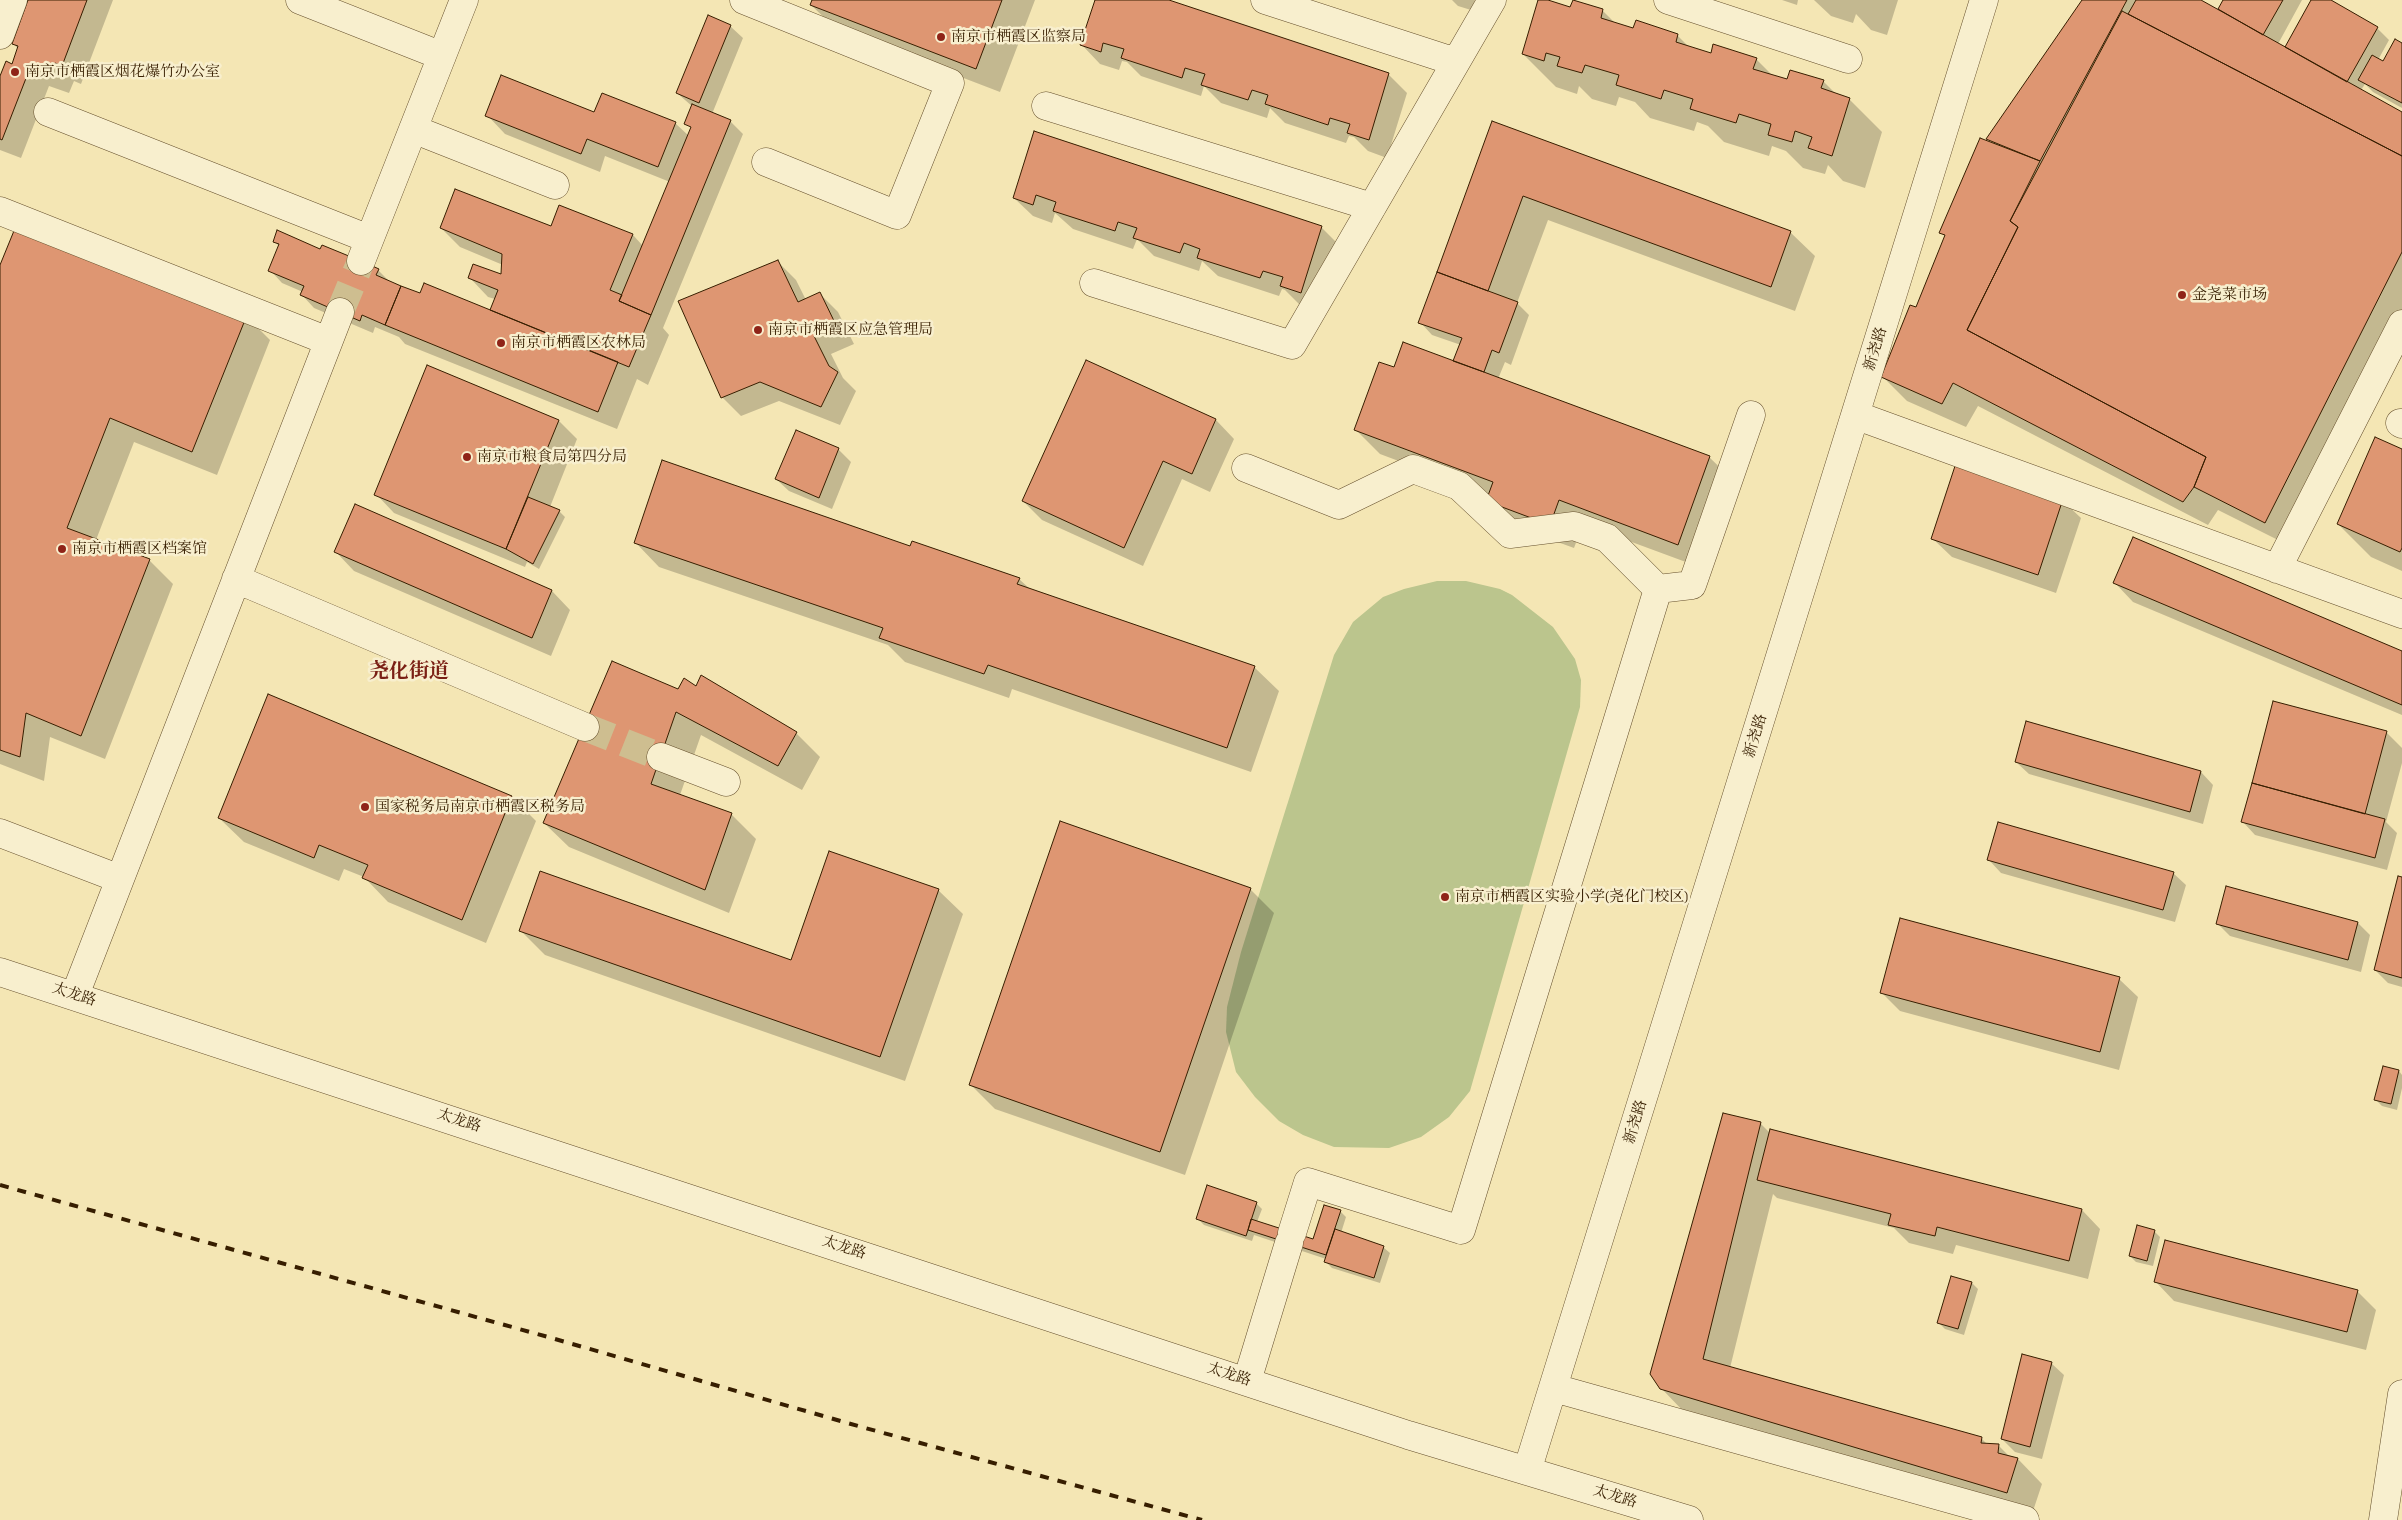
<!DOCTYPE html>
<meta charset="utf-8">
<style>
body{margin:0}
canvas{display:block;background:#f4e6b4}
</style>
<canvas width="2402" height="1520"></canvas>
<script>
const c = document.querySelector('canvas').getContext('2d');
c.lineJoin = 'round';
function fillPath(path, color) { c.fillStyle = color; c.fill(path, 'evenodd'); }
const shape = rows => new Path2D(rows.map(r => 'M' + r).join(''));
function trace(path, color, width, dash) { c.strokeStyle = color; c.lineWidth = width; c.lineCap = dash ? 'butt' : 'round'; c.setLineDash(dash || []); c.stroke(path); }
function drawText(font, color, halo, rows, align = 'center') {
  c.font = font + ' Alegreya,"Noto Serif SC",serif'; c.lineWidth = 5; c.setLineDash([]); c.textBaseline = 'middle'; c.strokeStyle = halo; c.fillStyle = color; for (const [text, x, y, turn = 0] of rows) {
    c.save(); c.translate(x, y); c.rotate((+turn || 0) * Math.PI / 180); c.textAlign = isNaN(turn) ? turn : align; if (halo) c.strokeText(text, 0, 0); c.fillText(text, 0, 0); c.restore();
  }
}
const green = shape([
 [1437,581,1466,581,1500,589,1512,595,1553,627,1575,659,1581,680,1580,707,1470,1091,1449,1117,1421,1137,1389,1148,1334,1147,1303,1135,1279,1121,1255,1097,1236,1072,1226,1032,1227,1007,1241,952,1334,655,1353,622,1383,597,1404,589]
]);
const shadow = shape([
 [30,0,113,0,81,84,74,81,69,93,49,86,21,158,0,150,0,79,12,65,18,49,13,43],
 [813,0,1035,0,1000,92,836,29,811,5],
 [1096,0,1165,0,1388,74,1407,93,1387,158,1368,151,1354,137,1349,136,1346,143,1285,123,1270,108,1267,118,1221,103,1204,86,1201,96,1141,76,1127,62,1122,61,1119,70,1100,64,1082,45],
 [1452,0,1475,0,1471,10,1458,6],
 [1540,0,1571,8,1602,10,1617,25,1634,30,1677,35,1690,48,1712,55,1756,59,1774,77,1788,81,1823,81,1836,94,1849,99,1882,132,1865,188,1843,181,1828,165,1825,174,1803,168,1786,151,1772,146,1769,156,1724,142,1708,126,1697,122,1694,131,1650,118,1635,102,1619,97,1616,106,1592,99,1579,86,1577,94,1556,87,1523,54],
 [1782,0,1798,0,1797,5],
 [1814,0,1898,0,1887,35,1871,30,1856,14,1853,23,1831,16],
 [2083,0,2198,0,2223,13,2219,9,2224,0,2302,0,2278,44,2286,48,2313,0,2328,0,2377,28,2389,40,2378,60,2383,62,2402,44,2402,108,2373,92,2365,84,2361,90,2402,113,2402,324,2290,546,2218,510,2208,525,1978,406,1966,427,1907,401,1882,376,1917,308,1946,237,1941,233,1994,144,1988,139],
 [730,26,743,38,712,114,730,121,743,134,663,328,669,335,648,385,637,379,617,429,405,344,399,337,375,327,373,333,314,308,302,295,303,292,282,283,270,270,279,246,274,241,321,250,378,270,390,282,420,294,491,311,495,299,488,297,470,278,502,276,503,265,460,247,441,228,552,227,560,206,633,235,643,246,670,182,605,156,600,172,505,134,487,115,595,114,675,123,689,136,692,129,686,123,693,107,677,93],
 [1493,122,1790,232,1815,256,1795,311,1548,220,1517,303,1529,315,1511,365,1505,362,1498,379,1709,457,1734,481,1702,568,1583,524,1574,548,1511,525,1489,495,1380,454,1356,430,1395,369,1454,363,1461,345,1432,335,1420,322],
 [1035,132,1321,227,1340,246,1300,305,1285,290,1282,289,1279,296,1218,276,1202,261,1199,271,1154,256,1137,239,1133,249,1073,229,1055,213,1052,223,1033,216,1014,198],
 [778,262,796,280,806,300,820,294,838,312,854,344,831,354,843,378,856,391,840,425,779,401,741,416,722,397],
 [0,269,246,316,270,340,217,475,134,442,96,540,149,560,173,584,105,759,50,737,44,781,0,764],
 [1216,420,1234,439,1210,492,1182,479,1143,566,1042,520,1023,501],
 [559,421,577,439,550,507,559,511,565,517,539,569,527,562,525,567,394,513,376,494],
 [796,432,838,449,851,462,832,509,789,491,776,479],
 [2402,451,2402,571,2371,557,2338,524],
 [2062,500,2081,518,2056,593,1952,557,1933,539],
 [355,506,552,591,570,610,551,656,354,571,336,552],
 [635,542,911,548,1019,579,1030,589,1254,667,1279,691,1251,772,1012,689,1009,698,905,662,888,645,659,567],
 [2115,583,2402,652,2402,715,2133,602],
 [696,688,796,733,820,757,802,790,701,735,680,795,731,814,756,839,729,913,569,847,544,823,679,691],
 [269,696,512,797,536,821,486,943,388,902,364,877,344,869,339,881,244,842,219,818],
 [2027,723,2201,772,2213,785,2203,824,2029,774,2016,762],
 [2386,732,2402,748,2402,763,2386,822,2397,833,2387,870,2255,835,2243,822],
 [1989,860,2173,873,2186,885,2175,922,2001,873],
 [2402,878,2402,987,2388,983,2375,970],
 [1250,889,1274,913,1185,1175,995,1109,971,1085],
 [938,890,963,914,905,1081,545,955,521,931,792,961],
 [2358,923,2370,935,2361,972,2230,936,2218,924],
 [2119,979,2138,997,2119,1070,1900,1011,1882,993],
 [2399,1071,2402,1075,2402,1088,2397,1110,2382,1106,2376,1100],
 [1760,1123,1770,1133,1771,1131,2082,1210,2100,1229,2088,1279,1956,1245,1953,1254,1909,1243,1894,1228,1777,1198,1773,1194,1730,1368,1981,1438,1988,1445,1998,1445,2010,1457,2018,1459,2042,1484,2031,1517,1685,1413,1661,1388],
 [1256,1203,1262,1209,1257,1222,1314,1241,1340,1211,1346,1217,1341,1233,1383,1247,1390,1253,1380,1283,1332,1268,1326,1262,1326,1259,1254,1235,1252,1241,1204,1225,1198,1219],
 [2154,1231,2160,1237,2153,1266,2136,1262,2130,1256],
 [2156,1282,2357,1291,2376,1310,2366,1350,2174,1301],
 [1972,1283,1978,1289,1964,1335,1945,1329,1939,1323],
 [2051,1363,2064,1375,2042,1459,2015,1452,2002,1439]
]);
const building = shape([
 [28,0,87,0,62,66,55,63,50,75,30,68,2,140,0,139,0,76,6,61,12,64,18,46,12,44,28,0],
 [812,0,1002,0,976,69,810,5,812,0],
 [1095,0,1169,0,1389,73,1369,140,1347,133,1350,124,1330,118,1328,125,1265,104,1268,95,1252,90,1248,100,1201,85,1205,74,1185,68,1182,78,1121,58,1124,49,1103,43,1101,52,1080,45,1095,0],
 [1538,0,1548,0,1570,7,1573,0,1603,9,1601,18,1633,28,1636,20,1678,34,1676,42,1711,53,1713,44,1757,58,1753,69,1787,79,1790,70,1824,80,1821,88,1850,98,1832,156,1808,148,1812,137,1795,131,1792,142,1768,135,1771,124,1739,114,1736,123,1690,109,1693,99,1664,90,1661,99,1616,85,1619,75,1585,65,1582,73,1557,66,1560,57,1546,53,1544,61,1522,54,1538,0],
 [2082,0,2127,0,2040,161,1986,139,2082,0],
 [2136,0,2201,0,2402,112,2402,156,2128,14,2136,0],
 [2223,0,2283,0,2263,35,2218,9,2223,0],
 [2311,0,2331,0,2378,27,2347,82,2285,47,2311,0],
 [2122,11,2402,156,2402,252,2265,523,2194,487,2206,457,1967,330,2018,227,2010,221,2122,11],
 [708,15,731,25,699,103,676,93,708,15],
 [2395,39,2402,43,2402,103,2358,80,2372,55,2383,61,2395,39],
 [501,75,594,112,602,93,676,122,658,167,587,139,581,154,485,116,501,75],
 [692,104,731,120,651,315,619,301,691,127,684,124,692,104],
 [1492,121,1791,231,1771,287,1523,196,1488,291,1437,272,1492,121],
 [1034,131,1322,226,1301,293,1280,286,1283,277,1263,271,1260,278,1197,258,1200,249,1184,243,1180,253,1133,238,1137,228,1118,222,1115,231,1053,211,1056,202,1036,195,1033,205,1013,198,1034,131],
 [1980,138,2040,161,2010,221,2018,227,1967,330,2206,457,2194,487,2183,502,1953,383,1942,404,1881,377,1910,305,1916,307,1945,235,1939,233,1980,138],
 [455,189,551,226,559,205,633,234,610,290,622,295,619,301,651,315,629,367,490,310,498,290,468,278,473,264,501,274,502,254,440,228,455,189],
 [18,221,247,315,192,452,110,418,67,528,150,559,81,736,26,713,20,757,0,750,0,265,18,221],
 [277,230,320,249,322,245,361,261,379,269,376,275,401,286,385,325,362,315,360,321,300,295,304,286,268,271,279,244,273,242,277,230],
 [778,260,798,302,820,292,836,325,814,336,829,366,838,372,821,407,760,382,721,398,678,301,778,260],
 [1437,272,1518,302,1499,353,1492,350,1484,372,1453,361,1462,338,1418,323,1437,272],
 [424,283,618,362,598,412,385,325,401,286,420,293,424,283],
 [1403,342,1710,456,1678,545,1559,500,1550,525,1486,501,1493,482,1354,430,1379,362,1394,367,1403,342],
 [1086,360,1216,419,1192,474,1163,461,1124,548,1022,501,1086,360],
 [427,365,559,420,506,549,374,495,427,365],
 [796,430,839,448,819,498,775,479,796,430],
 [2375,437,2402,449,2402,548,2400,552,2337,524,2375,437],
 [662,460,910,546,912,541,1020,578,1017,584,1255,666,1227,748,988,665,984,674,879,638,883,628,634,543,662,460],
 [1956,463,2063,499,2038,575,1931,539,1956,463],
 [528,497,560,510,533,564,506,549,528,497],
 [355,504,552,590,532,638,334,552,355,504],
 [2133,537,2402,651,2402,705,2113,583,2133,537],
 [612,661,678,689,684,678,696,686,701,675,797,732,778,766,676,712,651,784,732,813,705,890,543,823,612,661],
 [268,694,512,796,462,920,362,878,368,865,319,845,314,858,218,818,268,694],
 [2273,701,2387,731,2365,814,2252,783,2273,701],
 [2026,721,2201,771,2190,812,2015,762,2026,721],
 [2252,783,2385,819,2375,858,2241,822,2252,783],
 [1060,821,1251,888,1160,1152,969,1085,1060,821],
 [1998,822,2174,872,2163,910,1987,860,1998,822],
 [829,851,939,889,880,1057,519,931,540,871,791,960,829,851],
 [2398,876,2402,877,2402,978,2374,970,2398,876],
 [2226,886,2358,922,2348,960,2216,924,2226,886],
 [1900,918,2120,977,2100,1052,1880,993,1900,918],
 [2383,1066,2399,1070,2391,1104,2374,1100,2383,1066],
 [1723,1113,1761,1122,1703,1359,1982,1437,1981,1443,1999,1444,1998,1453,2018,1458,2007,1493,1660,1389,1650,1374,1723,1113],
 [1770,1129,2082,1209,2069,1261,1937,1227,1935,1236,1888,1225,1891,1214,1757,1180,1770,1129],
 [1207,1185,1257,1202,1246,1236,1196,1219,1207,1185],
 [1324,1205,1341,1210,1326,1255,1248,1230,1251,1219,1313,1239,1324,1205],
 [2137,1225,2155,1230,2147,1261,2129,1256,2137,1225],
 [1335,1229,1384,1246,1374,1278,1324,1262,1335,1229],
 [2165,1240,2358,1290,2347,1332,2154,1282,2165,1240],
 [1951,1276,1972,1282,1958,1329,1937,1323,1951,1276],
 [2022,1354,2052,1362,2030,1447,2001,1439,2022,1354]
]);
const minorTunnel = shape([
 [340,312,361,261],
 [585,727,661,757]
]);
const minor = shape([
 [300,0,442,56],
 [744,0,950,83,897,215,766,162],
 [1265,0,1456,62],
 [1668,0,1848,59],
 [0,35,13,0],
 [1046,106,1372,207],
 [48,112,369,239],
 [413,129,555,185],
 [0,211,328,341],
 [361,261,464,0],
 [1094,283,1292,345,1492,0],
 [1855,415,2402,614],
 [2400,423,2402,424],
 [1246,468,1339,505,1413,469,1459,486,1510,534,1574,526,1607,538,1658,589,1461,1230,1308,1182,1292,1233],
 [2277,569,2402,324],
 [236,579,585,727],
 [1658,589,1692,585,1751,415],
 [661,757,726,782],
 [0,833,120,879],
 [0,972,1408,1435,1689,1520],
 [75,995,340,312],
 [1247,1381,1289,1243],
 [1554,1388,2025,1520],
 [1527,1471,1984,0],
 [2383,1520,2402,1394]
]);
const rail = shape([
 [0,1185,548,1337,858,1426,1202,1520]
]);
const markers = [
 [941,37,5,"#8f2418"],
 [15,72,5,"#8f2418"],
 [2182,295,5,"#8f2418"],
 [758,330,5,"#8f2418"],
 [501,343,5,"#8f2418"],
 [467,457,5,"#8f2418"],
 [62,549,5,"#8f2418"],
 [365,807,5,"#8f2418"],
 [1445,897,5,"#8f2418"]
];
const poiNames = [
 ["南京市栖霞区监察局",951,37],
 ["南京市栖霞区烟花爆竹办公室",25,72],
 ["金尧菜市场",2192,295],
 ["南京市栖霞区应急管理局",768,330],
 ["南京市栖霞区农林局",511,343],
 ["南京市粮食局第四分局",477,457],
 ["南京市栖霞区档案馆",72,549],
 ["国家税务局南京市栖霞区税务局",375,807],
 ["南京市栖霞区实验小学(尧化门校区)",1455,897]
];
const streetNames = [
 ["新尧路",1876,349,-73],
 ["新尧路",1756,736,-73],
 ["太龙路",74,995,18],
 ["太龙路",459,1121,18],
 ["新尧路",1636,1122,-73],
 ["太龙路",844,1248,18],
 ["太龙路",1229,1375,18],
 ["太龙路",1615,1497,17]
];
const districtNames = [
 ["尧化街道",409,672]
];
fillPath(green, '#bbc58d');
fillPath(shadow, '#0003');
fillPath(building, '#de9672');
trace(building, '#371e00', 1);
trace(minorTunnel, '#cebe90', 28, [28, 14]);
trace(minor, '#66502d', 29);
trace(minor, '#f8efce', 28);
trace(rail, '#371e00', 4, [9, 9]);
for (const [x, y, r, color] of markers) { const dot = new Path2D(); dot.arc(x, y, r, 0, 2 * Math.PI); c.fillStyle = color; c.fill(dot); trace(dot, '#f8efce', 2); }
drawText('15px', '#371e00', '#f8efce', poiNames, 'left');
drawText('15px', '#371e00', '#f8efce', streetNames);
drawText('bold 20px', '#7a1f14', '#f8efce', districtNames);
</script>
